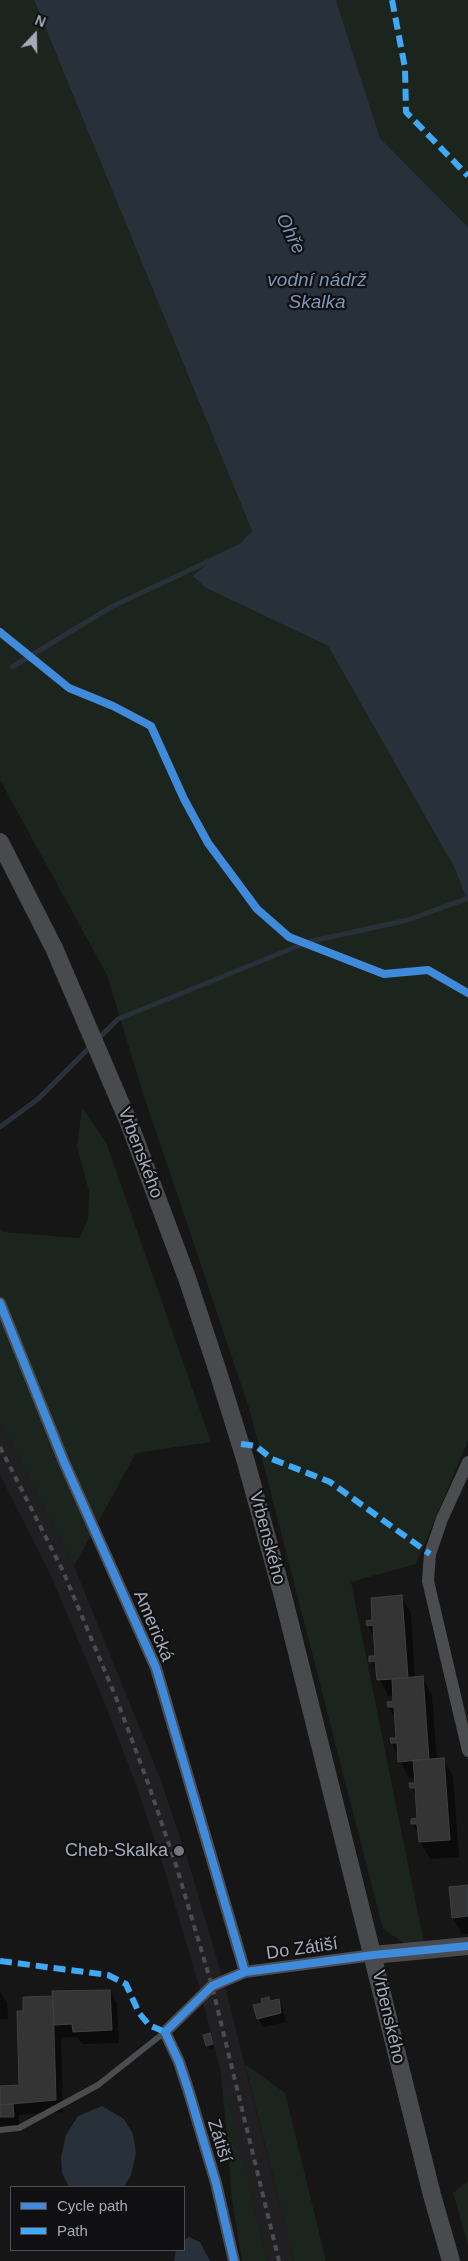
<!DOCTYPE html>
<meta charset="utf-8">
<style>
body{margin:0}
#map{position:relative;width:468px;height:2261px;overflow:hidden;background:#161616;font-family:Arial,sans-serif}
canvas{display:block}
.legend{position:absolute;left:10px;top:2186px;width:175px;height:65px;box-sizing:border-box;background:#101012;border:1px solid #4c4e54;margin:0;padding:6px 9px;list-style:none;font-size:15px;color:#a6aab8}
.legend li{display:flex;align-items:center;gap:10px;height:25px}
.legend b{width:25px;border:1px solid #4c4e54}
.north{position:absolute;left:10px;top:10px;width:50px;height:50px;-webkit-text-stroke:4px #101012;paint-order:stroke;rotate:21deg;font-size:14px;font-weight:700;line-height:20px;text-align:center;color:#a6aab8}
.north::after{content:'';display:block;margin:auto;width:18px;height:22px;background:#a6aab8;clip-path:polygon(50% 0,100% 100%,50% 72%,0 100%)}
</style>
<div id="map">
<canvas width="468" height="2261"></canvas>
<ul class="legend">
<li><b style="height:6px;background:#408adc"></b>Cycle path</li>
<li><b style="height:6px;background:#3fa9f5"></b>Path</li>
</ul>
<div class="north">N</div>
</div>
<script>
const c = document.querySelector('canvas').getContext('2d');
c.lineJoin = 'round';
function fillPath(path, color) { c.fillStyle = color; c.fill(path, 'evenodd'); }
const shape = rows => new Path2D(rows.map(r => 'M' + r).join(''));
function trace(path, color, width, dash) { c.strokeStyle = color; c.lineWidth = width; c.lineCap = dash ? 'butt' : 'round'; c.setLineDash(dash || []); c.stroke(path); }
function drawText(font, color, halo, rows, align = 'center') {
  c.font = font + ' Arial,sans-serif'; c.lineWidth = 4.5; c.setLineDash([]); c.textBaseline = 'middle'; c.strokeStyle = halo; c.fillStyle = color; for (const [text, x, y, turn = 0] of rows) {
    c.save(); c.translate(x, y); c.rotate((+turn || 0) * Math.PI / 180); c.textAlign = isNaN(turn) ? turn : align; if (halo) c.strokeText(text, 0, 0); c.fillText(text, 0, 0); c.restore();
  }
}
const built = shape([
 [0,1421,74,1566,160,1778,188,1861,224,1983,294,2261,268,2261,200,1989,164,1868,137,1787,105,1704,51,1576,0,1475]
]);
const green = shape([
 [0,0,34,0,252,531,233,551,216,557,206,588,328,646,454,867,468,902,468,1441,416,1564,351,1582,427,1958,383,1929,249,1408,141,1087,107,975,0,780],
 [336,0,468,0,468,227,380,138],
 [82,1108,106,1142,211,1442,136,1453,74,1566,0,1421,0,1229,4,1232,79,1238,88,1219,89,1191,77,1147],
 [245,2064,285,2093,326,2261,294,2261],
 [221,2070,264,2246,268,2261,242,2261,232,2199],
 [468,2181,468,2245,453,2193]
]);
const water = shape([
 [34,0,336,0,380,138,468,227,468,902,454,867,328,646,206,588,193,576,216,557,233,551,252,531],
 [102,2106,124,2119,133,2134,136,2153,131,2175,124,2187,69,2187,62,2173,61,2157,66,2135,78,2116],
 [189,2237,200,2242,210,2261,174,2261,176,2250,184,2250,184,2240]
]);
const shadow = shape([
 [401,1597,411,1613,415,1678,422,1678,432,1694,437,1760,443,1759,453,1776,459,1857,430,1859,420,1842,420,1836,413,1824,418,1820,417,1798,411,1787,416,1784,416,1777,409,1778,392,1743,397,1739,396,1720,389,1707,395,1703,394,1696,388,1696,371,1661,376,1657,375,1638,368,1626],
 [468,1886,468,1934,462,1934,453,1918],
 [0,1991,7,2003,8,2019,0,2019],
 [110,1991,117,2004,119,2043,82,2044,77,2037,61,2038,63,2112,19,2115,19,2125,0,2126,0,2087,21,2087,25,2012,53,1998],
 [278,2001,283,2010,286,2022,263,2027,258,2018,271,2002],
 [210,2035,214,2048,210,2049,207,2045]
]);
const stream = shape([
 [12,667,111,607,241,546],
 [0,1127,38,1099,118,1019,308,942,408,920,468,898]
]);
const building = shape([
 [402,1595,408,1678,377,1680,375,1661,369,1662,369,1656,375,1656,373,1625,367,1626,366,1621,372,1620,371,1598,402,1595],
 [423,1676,429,1759,398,1762,397,1743,391,1743,390,1738,396,1738,394,1707,388,1707,387,1702,393,1701,392,1679,423,1676],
 [444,1758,450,1840,419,1842,417,1824,411,1824,411,1819,417,1818,415,1788,410,1788,409,1783,415,1783,413,1760,444,1758],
 [468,1885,468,1916,452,1918,449,1887,468,1885],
 [110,1990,112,2030,73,2032,72,2024,54,2025,52,1991,110,1990],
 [53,1996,56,2100,0,2105,0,2086,19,2085,17,2011,23,2011,23,1997,53,1996],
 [269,1997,270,2001,279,1999,281,2013,257,2019,253,2005,262,2003,261,1999,269,1997],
 [210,2033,213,2044,206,2046,203,2035,210,2033],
 [13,2104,14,2117,0,2117,0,2105,13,2104]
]);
const lane = shape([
 [0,2130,19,2128,98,2085,165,2032]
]);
const street = shape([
 [0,1303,64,1462,156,1668,245,1972],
 [468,1462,442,1519,430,1554,428,1581,468,1751],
 [234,2261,216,2183,188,2089,179,2062,165,2032,212,1986,245,1972,373,1955]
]);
const secondary = shape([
 [0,842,54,948,129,1123,187,1278,218,1372,246,1462,284,1600,432,2195,451,2261],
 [373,1955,468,1946]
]);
const rail = shape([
 [0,1447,63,1571,117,1700,148,1783,176,1865,212,1986,279,2261]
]);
const quiet = shape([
 [392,0,405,68,406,112,468,176],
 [241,1444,256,1446,272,1459,330,1482,430,1554],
 [0,1961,108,1975,126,1984,139,2013,149,2025,165,2032]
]);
const cycleway = shape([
 [0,632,69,688,113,706,151,726,184,799,208,843,257,909,289,937,384,974,428,970,468,993],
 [0,1303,64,1462,156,1668,245,1972],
 [234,2261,216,2183,188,2089,179,2062,165,2032,212,1986,245,1972,373,1955,468,1946]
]);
const markers = [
 [179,1851,6,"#74767f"]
];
const streetNames = [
 ["Vrbenského",140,1153,69],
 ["Vrbenského",267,1538,75],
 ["Americká",153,1626,67],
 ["Do Zátiší",302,1949,-8],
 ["Vrbenského",388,2017,77],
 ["Zátiší",219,2141,73]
];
const poiNames = [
 ["Cheb-Skalka",168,1851]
];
const waterNames = [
 ["Ohře",290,234,64],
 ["vodní nádrž",317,281],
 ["Skalka",317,303]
];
fillPath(built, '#202022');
fillPath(green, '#1c241e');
fillPath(water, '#283039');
fillPath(shadow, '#0007');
trace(stream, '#283039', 5);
fillPath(building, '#343435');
trace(building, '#3f4042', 1);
trace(lane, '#4a4c4f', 6);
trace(street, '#4a4c4f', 12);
trace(secondary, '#484a4e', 18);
trace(rail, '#4a4c4f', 4, [6, 5]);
trace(quiet, '#3fa9f5', 6, [12, 6]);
trace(cycleway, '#408adc', 8);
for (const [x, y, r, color] of markers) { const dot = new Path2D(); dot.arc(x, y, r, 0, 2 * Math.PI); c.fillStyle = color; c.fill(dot); trace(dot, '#101012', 2); }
drawText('18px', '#a6aab8', '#101012', streetNames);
drawText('18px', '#a6aab8', '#101012', poiNames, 'right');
drawText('italic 19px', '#7b96b6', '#101012', waterNames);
</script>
